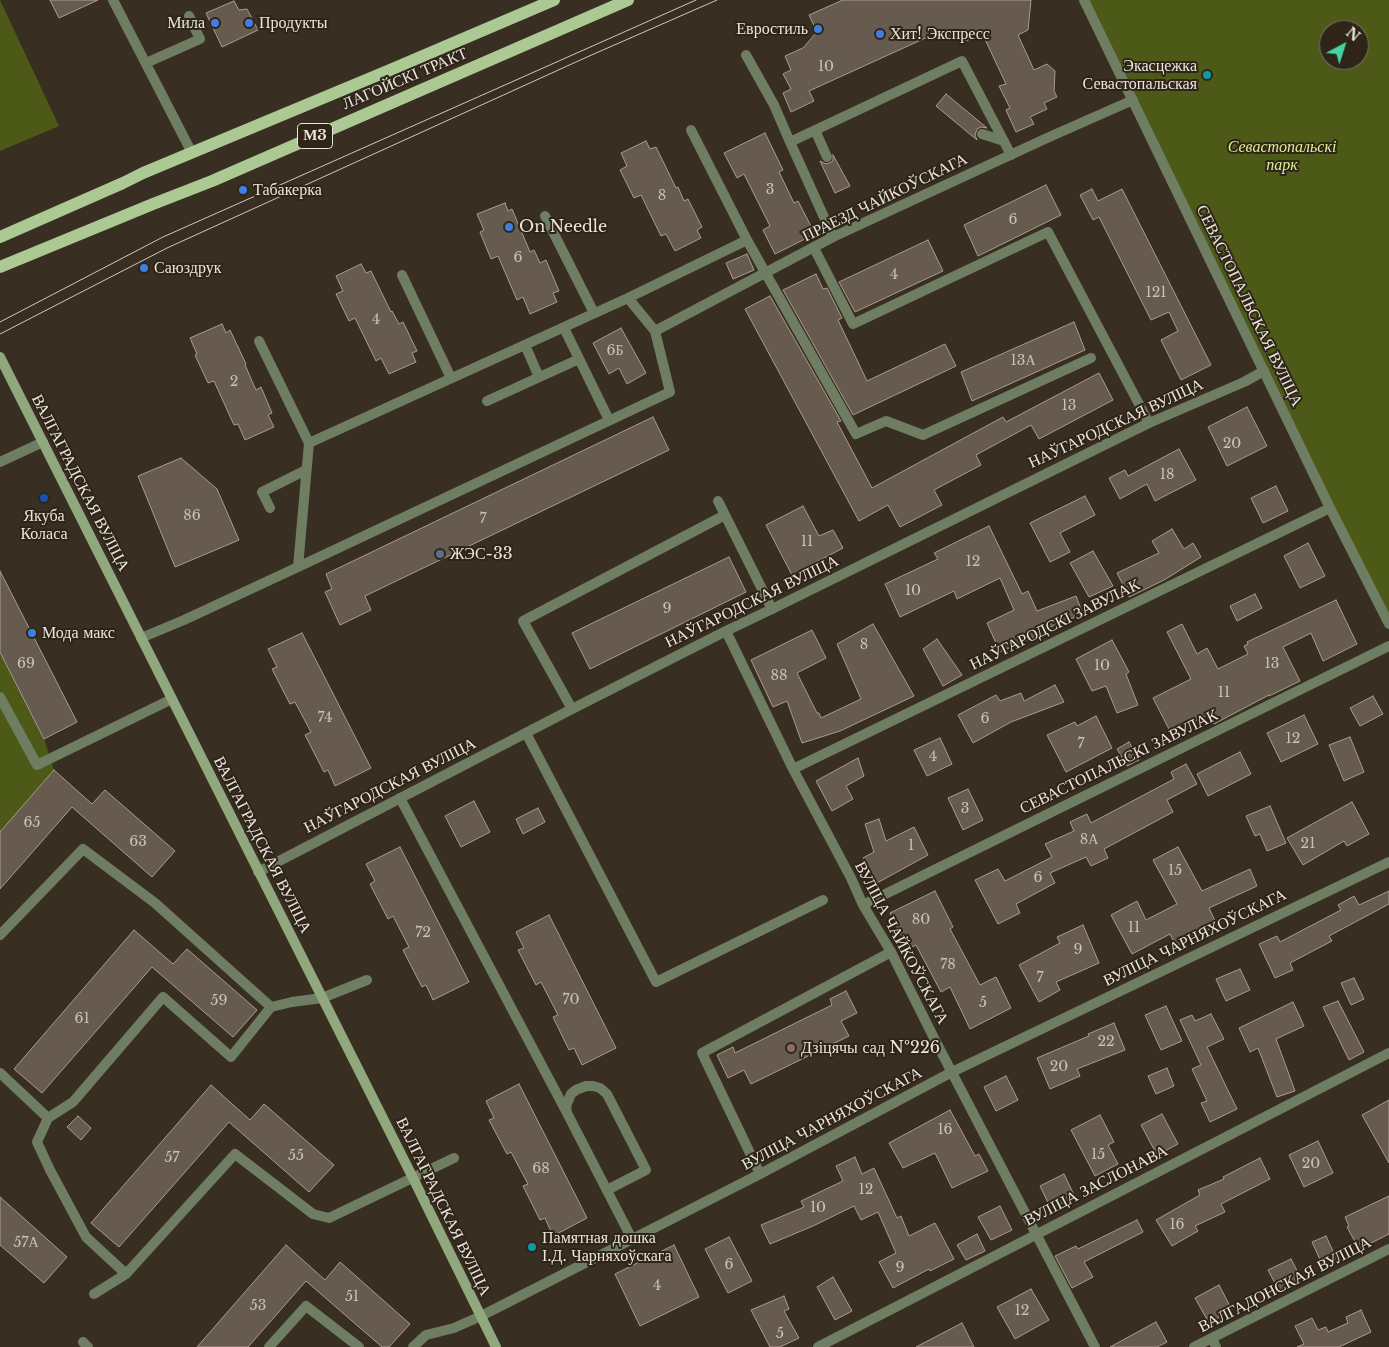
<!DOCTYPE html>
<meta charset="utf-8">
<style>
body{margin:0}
#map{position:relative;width:1389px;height:1347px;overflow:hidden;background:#382f22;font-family:"Libre Baskerville",serif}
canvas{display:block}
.north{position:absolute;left:1319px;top:20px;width:50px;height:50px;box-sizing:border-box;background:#2e2518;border:1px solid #7a7267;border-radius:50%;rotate:40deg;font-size:14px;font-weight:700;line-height:20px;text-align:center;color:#ebe5dd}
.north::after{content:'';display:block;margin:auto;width:18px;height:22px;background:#42d4a1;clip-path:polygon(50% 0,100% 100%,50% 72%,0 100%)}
</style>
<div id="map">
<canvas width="1389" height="1347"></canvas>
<div class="north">N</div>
</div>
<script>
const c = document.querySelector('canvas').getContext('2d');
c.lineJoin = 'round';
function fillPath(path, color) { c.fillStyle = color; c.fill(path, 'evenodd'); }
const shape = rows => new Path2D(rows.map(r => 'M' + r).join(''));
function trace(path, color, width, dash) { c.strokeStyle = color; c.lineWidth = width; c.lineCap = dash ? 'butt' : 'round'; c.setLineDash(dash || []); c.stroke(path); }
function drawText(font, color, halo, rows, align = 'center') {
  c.font = font + ' "Libre Baskerville",serif'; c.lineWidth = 4; c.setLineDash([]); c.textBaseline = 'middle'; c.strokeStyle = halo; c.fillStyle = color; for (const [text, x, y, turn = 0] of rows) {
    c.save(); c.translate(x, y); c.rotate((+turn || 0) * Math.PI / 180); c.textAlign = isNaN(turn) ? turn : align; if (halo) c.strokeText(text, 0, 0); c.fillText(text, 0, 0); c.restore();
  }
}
const green = shape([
 [0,0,59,126,0,151],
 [1088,0,1389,0,1389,619],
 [1329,30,1359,30,1359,60,1329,60],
 [0,652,44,739,54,770,0,832]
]);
const building = shape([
 [50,0,98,0,59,18,50,0],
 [843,0,1031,0,1028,30,1018,35,1034,70,1047,64,1055,71,1054,91,1057,97,1044,103,1047,109,1030,117,1034,124,1016,132,1006,110,1010,108,999,86,1006,84,982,33,966,41,962,33,948,39,943,30,809,91,814,101,791,112,783,93,791,89,783,74,791,70,785,56,803,48,817,32,809,15,843,0],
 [234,1,239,10,247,9,258,30,222,47,206,13,234,1],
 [946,94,987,128,981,127,977,129,975,135,977,140,936,106,946,94],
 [765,133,783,170,779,172,794,203,798,201,815,234,775,254,763,230,770,226,744,174,737,178,724,153,765,133],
 [646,141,650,149,656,147,676,188,678,187,684,201,688,199,702,227,697,230,701,238,675,251,666,234,661,236,641,195,634,198,620,170,627,166,621,153,646,141],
 [833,155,850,186,835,193,820,161,826,164,829,163,833,161,833,155],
 [1046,185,1061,215,978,256,964,225,1046,185],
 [1092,189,1098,201,1122,189,1211,365,1181,380,1161,340,1178,331,1169,312,1151,320,1099,217,1093,220,1080,195,1092,189],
 [505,203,508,211,512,209,530,252,534,250,540,263,546,260,559,291,553,293,557,302,530,314,523,297,517,300,498,256,491,259,480,232,484,230,477,214,505,203],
 [928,240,943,271,855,312,839,282,928,240],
 [747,254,754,270,733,279,726,263,747,254],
 [361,264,366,273,371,271,391,312,392,311,399,324,403,322,417,351,412,353,416,362,389,374,381,358,376,361,355,318,349,321,336,294,343,291,336,276,361,264],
 [816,274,823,289,827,288,842,318,838,320,867,381,945,344,956,366,853,415,783,290,816,274],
 [770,296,841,421,837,422,872,488,1003,417,1006,422,1099,373,1113,400,1039,439,1031,425,976,455,981,465,934,490,942,505,900,527,888,505,859,521,745,309,770,296],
 [1074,322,1085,350,972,401,961,372,1074,322],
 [222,324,226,333,230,330,246,364,245,365,256,390,261,387,272,413,268,415,274,427,245,440,238,424,234,425,214,381,208,383,195,355,197,354,190,338,222,324],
 [621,328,646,373,627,384,619,368,609,374,593,343,621,328],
 [1247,407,1267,446,1227,466,1208,427,1247,407],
 [653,417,669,450,365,596,371,610,340,625,325,592,332,589,326,574,653,417],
 [1179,449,1196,480,1155,501,1147,484,1120,499,1109,478,1125,470,1128,476,1179,449],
 [181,458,217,489,239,540,175,567,138,476,181,458],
 [1276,486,1288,511,1263,523,1251,498,1276,486],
 [1085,496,1095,515,1060,533,1070,552,1050,562,1030,523,1085,496],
 [803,506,819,536,833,530,843,548,792,575,766,525,803,506],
 [989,526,1022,594,1028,591,1037,611,1076,596,1083,614,1045,629,1046,632,1000,652,987,623,1014,610,1000,578,957,599,954,591,900,617,885,584,938,559,934,553,989,526],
 [1172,529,1184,549,1193,543,1201,557,1164,580,1129,597,1117,573,1159,553,1152,541,1172,529],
 [1308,543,1325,576,1300,588,1284,556,1308,543],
 [1093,551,1113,586,1089,597,1070,563,1093,551],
 [729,557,746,592,590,669,572,633,729,557],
 [0,571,77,722,44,739,0,652,0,571],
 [1255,594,1262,608,1237,621,1230,606,1255,594],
 [1336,600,1357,644,1323,661,1311,633,1283,647,1300,681,1269,696,1269,695,1214,724,1209,714,1171,733,1153,698,1191,679,1167,632,1182,624,1197,654,1207,648,1218,669,1248,654,1244,646,1248,644,1247,642,1336,600],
 [873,624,914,696,840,731,802,743,787,701,773,707,751,660,812,630,826,658,797,673,817,713,819,713,821,718,861,699,837,644,873,624],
 [302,633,371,768,335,786,328,770,324,772,305,735,311,732,295,702,290,704,272,669,277,667,268,649,302,633],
 [937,639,962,675,943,686,923,649,937,639],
 [1112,640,1129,672,1126,674,1138,705,1117,713,1106,686,1092,691,1076,659,1112,640],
 [1055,685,1064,702,1011,722,973,743,958,715,996,695,1000,701,1021,693,1024,701,1055,685],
 [1373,696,1383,714,1360,726,1350,708,1373,696],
 [1304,715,1318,744,1281,762,1267,733,1304,715],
 [1096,716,1112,748,1066,772,1047,735,1075,722,1077,726,1096,716],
 [1350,737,1364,772,1344,781,1329,745,1350,737],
 [940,738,952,764,927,776,914,750,940,738],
 [1129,742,1139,760,1127,766,1117,749,1129,742],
 [1240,752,1251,774,1208,796,1197,774,1240,752],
 [858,758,864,776,846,786,853,799,832,811,816,781,858,758],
 [1186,764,1197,784,1167,800,1173,812,1104,849,1108,858,1091,866,1086,857,1050,873,1055,883,1016,904,1020,913,998,924,975,880,998,869,1005,881,1052,857,1045,844,1074,831,1070,822,1087,814,1091,823,1174,779,1171,772,1186,764],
 [54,770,92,804,105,790,175,851,152,877,72,807,0,889,0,832,54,770],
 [968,789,983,820,963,830,948,798,968,789],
 [474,801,490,832,461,847,445,816,474,801],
 [1352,802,1369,834,1347,846,1344,841,1303,865,1287,838,1352,802],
 [1270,806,1286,843,1267,851,1260,834,1255,836,1246,816,1270,806],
 [538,808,545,822,523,834,516,819,538,808],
 [879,819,886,841,914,827,928,855,877,883,863,858,874,852,865,824,879,819],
 [400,847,469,982,433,1000,426,985,422,987,403,950,409,947,393,916,388,919,370,884,375,881,366,864,400,847],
 [1178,847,1202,891,1250,869,1257,886,1209,908,1217,925,1176,946,1170,934,1132,954,1111,915,1137,901,1146,920,1177,904,1153,860,1178,847],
 [935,891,953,927,950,929,980,985,996,977,1011,1008,970,1029,950,987,941,992,916,945,908,949,890,913,935,891],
 [1389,891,1389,904,1329,936,1332,941,1290,963,1293,970,1275,978,1259,944,1277,936,1280,942,1341,910,1338,905,1354,896,1359,905,1389,891],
 [549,915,616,1048,582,1065,574,1048,569,1050,553,1017,558,1015,541,982,536,985,518,950,524,948,516,932,549,915],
 [1083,925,1099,963,1056,982,1060,990,1039,1002,1019,965,1060,943,1057,937,1083,925],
 [134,930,173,964,187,949,257,1010,233,1037,152,967,42,1093,14,1069,134,930],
 [1240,969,1250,990,1226,1001,1216,979,1240,969],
 [1354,978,1364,999,1351,1005,1341,983,1354,978],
 [846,991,857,1013,841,1021,849,1036,751,1084,744,1070,728,1078,717,1055,733,1047,735,1053,832,1005,830,999,846,991],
 [1338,1001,1364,1052,1349,1060,1323,1007,1338,1001],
 [1293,1002,1304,1026,1276,1039,1295,1091,1277,1097,1258,1048,1250,1052,1239,1028,1293,1002],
 [1166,1006,1182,1041,1161,1050,1145,1015,1166,1006],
 [1211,1014,1224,1039,1207,1047,1237,1109,1210,1122,1201,1103,1207,1101,1192,1069,1201,1065,1180,1020,1192,1015,1195,1021,1211,1014],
 [1114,1023,1125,1050,1077,1069,1080,1076,1050,1089,1037,1058,1089,1036,1088,1034,1114,1023],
 [1167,1068,1174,1086,1156,1094,1148,1076,1167,1068],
 [1006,1076,1018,1100,996,1111,984,1087,1006,1076],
 [519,1084,587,1218,553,1236,545,1218,540,1220,523,1186,528,1184,511,1152,507,1154,489,1120,494,1118,486,1101,519,1084],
 [211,1085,250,1120,264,1104,334,1165,309,1192,229,1122,119,1247,91,1223,211,1085],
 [1389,1100,1389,1163,1362,1115,1389,1100],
 [950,1110,975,1156,979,1154,988,1171,952,1188,935,1153,903,1168,889,1143,950,1110],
 [1162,1114,1178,1144,1157,1155,1141,1125,1162,1114],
 [1100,1115,1114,1142,1108,1145,1118,1164,1095,1176,1071,1130,1100,1115],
 [78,1116,91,1128,81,1140,67,1127,78,1116],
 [1318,1141,1333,1173,1304,1187,1289,1155,1318,1141],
 [855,1157,862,1174,874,1168,897,1218,901,1216,909,1236,935,1223,954,1259,930,1271,929,1269,893,1288,879,1262,896,1253,878,1212,861,1220,854,1206,813,1226,770,1244,761,1225,804,1207,801,1201,843,1181,836,1166,855,1157],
 [1260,1158,1270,1179,1221,1204,1225,1212,1195,1226,1198,1231,1172,1246,1156,1220,1200,1195,1198,1190,1224,1179,1223,1177,1260,1158],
 [1064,1174,1075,1197,1051,1209,1040,1186,1064,1174],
 [1389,1196,1389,1234,1359,1249,1347,1227,1349,1226,1345,1217,1389,1196],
 [0,1197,67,1257,44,1283,0,1245,0,1197],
 [1000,1206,1012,1230,991,1240,978,1217,1000,1206],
 [1137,1220,1143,1232,1084,1262,1093,1277,1072,1288,1055,1256,1076,1246,1078,1249,1137,1220],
 [977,1234,985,1251,966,1260,957,1245,977,1234],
 [1326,1236,1337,1260,1323,1266,1312,1242,1326,1236],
 [729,1237,752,1281,728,1293,705,1249,729,1237],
 [286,1245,325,1280,340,1262,410,1324,389,1347,382,1347,306,1281,248,1347,197,1347,286,1245],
 [674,1245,699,1297,640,1326,615,1274,674,1245],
 [1291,1259,1303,1282,1280,1293,1268,1270,1291,1259],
 [833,1277,852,1311,835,1320,817,1287,833,1277],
 [1219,1285,1232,1310,1209,1323,1195,1298,1219,1285],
 [1031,1289,1049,1320,1015,1339,997,1307,1031,1289],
 [784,1296,789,1309,784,1311,799,1338,780,1347,770,1347,751,1310,784,1296],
 [1361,1310,1371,1332,1339,1347,1297,1347,1304,1344,1295,1326,1312,1318,1318,1330,1326,1327,1328,1332,1348,1323,1346,1317,1361,1310],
 [1156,1322,1167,1342,1157,1347,1110,1347,1156,1322],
 [962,1323,974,1347,916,1347,962,1323]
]);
const service = shape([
 [113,0,192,153],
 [746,55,774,105,790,142],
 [146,63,200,39,189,16],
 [691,130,747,240,856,434,886,421,923,435,1091,358],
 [815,130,827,157],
 [982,134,1004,141],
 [545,216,594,313],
 [833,237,790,142,962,61,1011,155],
 [814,248,853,324,1048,232,1149,423],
 [402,275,451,378],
 [628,298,747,240],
 [564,328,609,420],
 [259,341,309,443],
 [525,345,539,377],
 [487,401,579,359],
 [0,462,43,442],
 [718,501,772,609],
 [270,508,262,492,306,470],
 [141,638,184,620,298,567,670,392,655,331,628,298,309,443,298,567],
 [0,697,37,765,172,699],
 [572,709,523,621,725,515],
 [526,733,656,982,823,900],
 [400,798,567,1113],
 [0,935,83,849,155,903,271,1007],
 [0,1073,48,1118],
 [760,1174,702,1053,891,952],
 [607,1190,646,1170,607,1094,600,1088,593,1086,586,1086,576,1090,571,1094,566,1106,567,1113,632,1239],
 [126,1274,86,1237,50,1170,37,1142,48,1118,73,1102,163,997,231,1057,271,1007,292,1002,322,998,367,980],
 [94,1294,126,1274,235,1154,313,1214,329,1218,454,1158],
 [1212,1338,1216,1347],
 [83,1342,88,1347],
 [269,1347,306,1306,359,1347],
 [413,1347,426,1335,454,1328,481,1316]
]);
const minor = shape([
 [655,331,833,237,1047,138,1133,100],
 [726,631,793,769,851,878,863,905,891,952,935,1040,1095,1347],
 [793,769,1330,508],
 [258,872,572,709,726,631,772,609,1149,423,1244,382,1264,371],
 [863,905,1389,646],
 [481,1316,760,1174,952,1072,1389,862],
 [818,1347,1389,1053],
 [1194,1347,1389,1249]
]);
const tertiary = shape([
 [1084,0,1330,508,1389,624]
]);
const secondary = shape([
 [0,357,413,1178,496,1347]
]);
const primary = shape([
 [0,237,123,183,143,173,390,70,554,0],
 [0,267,153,204,212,181,628,0]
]);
const tram = shape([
 [0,322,163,237,696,0],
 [0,334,167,248,587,57,717,0]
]);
const markers = [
 [215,23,5,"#3f7fe0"],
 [249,23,5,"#3f7fe0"],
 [818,29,5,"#3f7fe0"],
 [880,34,5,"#3f7fe0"],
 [1207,75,5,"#0f9aa8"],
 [243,190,5,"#3f7fe0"],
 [509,227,5,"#3f7fe0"],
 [144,268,5,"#3f7fe0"],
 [44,498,5,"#1a4fb4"],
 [440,554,5,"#5c6f8a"],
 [32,633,5,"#3f7fe0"],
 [791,1048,5,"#8d6e63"],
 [532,1247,5,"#0f9aa8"]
];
const numberNames = [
 ["10",826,67],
 ["3",770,190],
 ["8",662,196],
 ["6",1013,220],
 ["6",518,258],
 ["4",894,275],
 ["121",1156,293],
 ["4",376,320],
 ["6Б",615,351],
 ["13А",1023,361],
 ["2",234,382],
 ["13",1069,406],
 ["20",1232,444],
 ["18",1167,475],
 ["86",192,516],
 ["7",483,519],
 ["11",807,542],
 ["12",973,562],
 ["10",913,591],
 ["9",667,609],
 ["8",864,645],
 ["69",26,664],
 ["13",1272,664],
 ["10",1102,666],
 ["88",779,676],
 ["11",1224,693],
 ["74",325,718],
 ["6",985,719],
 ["12",1293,739],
 ["7",1081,744],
 ["4",933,757],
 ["3",965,809],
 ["65",32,823],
 ["8А",1089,840],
 ["63",138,842],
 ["21",1308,844],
 ["1",911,846],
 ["15",1175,871],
 ["6",1038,878],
 ["80",921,920],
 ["11",1134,928],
 ["72",423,933],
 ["9",1078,950],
 ["78",948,965],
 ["7",1040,978],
 ["70",571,1000],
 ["59",219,1001],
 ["5",983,1003],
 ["61",82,1019],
 ["22",1106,1042],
 ["20",1059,1067],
 ["16",945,1130],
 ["15",1098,1155],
 ["55",296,1156],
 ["57",172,1158],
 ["20",1311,1164],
 ["68",541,1169],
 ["12",866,1190],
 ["10",818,1208],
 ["16",1177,1225],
 ["57А",26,1243],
 ["6",729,1265],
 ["9",900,1268],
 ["4",657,1286],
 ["51",352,1297],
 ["53",258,1306],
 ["12",1022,1311],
 ["5",780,1334]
];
const shields = [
 [315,136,35]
];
const shieldNames = [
 ["М3",315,136]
];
const poiNames = [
 ["Мила",205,23,"right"],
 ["Продукты",259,23],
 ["Евростиль",808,29,"right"],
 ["Хит! Экспресс",890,34],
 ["Экасцежка",1197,66,"right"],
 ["Севастопальская",1197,84,"right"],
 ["Табакерка",253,190],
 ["On Needle",519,227],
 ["Саюздрук",154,268],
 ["Якуба",44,516,"center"],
 ["Коласа",44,534,"center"],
 ["ЖЭС-33",450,554],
 ["Мода макс",42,633],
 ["Дзіцячы сад №226",801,1048],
 ["Памятная дошка",542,1238],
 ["І.Д. Чарняхоўскага",542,1256]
];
const streetNames = [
 ["ЛАГОЙСКІ ТРАКТ",405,79,-23],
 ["ПРАЕЗД ЧАЙКОЎСКАГА",885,198,-26],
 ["СЕВАСТОПАЛЬСКАЯ ВУЛІЦА",1249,306,64],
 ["НАЎГАРОДСКАЯ ВУЛІЦА",1116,424,-25],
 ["ВАЛГАГРАДСКАЯ ВУЛІЦА",80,483,63],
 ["НАЎГАРОДСКАЯ ВУЛІЦА",752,602,-26],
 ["НАЎГАРОДСКІ ЗАВУЛАК",1055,625,-26],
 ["СЕВАСТОПАЛЬСКІ ЗАВУЛАК",1119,762,-26],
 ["НАЎГАРОДСКАЯ ВУЛІЦА",390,786,-27],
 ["ВАЛГАГРАДСКАЯ ВУЛІЦА",262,845,63],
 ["ВУЛІЦА ЧАРНЯХОЎСКАГА",1195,938,-26],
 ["ВУЛІЦА ЧАЙКОЎСКАГА",901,943,62],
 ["ВУЛІЦА ЧАРНЯХОЎСКАГА",832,1119,-28],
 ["ВУЛІЦА ЗАСЛОНАВА",1096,1186,-27],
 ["ВАЛГАГРАДСКАЯ ВУЛІЦА",443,1207,64],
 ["ВАЛГАДОНСКАЯ ВУЛІЦА",1285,1285,-27]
];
const parkNames = [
 ["Севастопальскі",1282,147],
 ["парк",1282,165]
];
fillPath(green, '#4d5917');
fillPath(building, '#675a4e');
trace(building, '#aa9c8f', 1);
trace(service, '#6f7d63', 10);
trace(minor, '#6f7d63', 10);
trace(tertiary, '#6f7d63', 10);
trace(secondary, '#91a87e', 10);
trace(primary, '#acc993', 12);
trace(tram, '#cfc8c0', 1);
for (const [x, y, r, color] of markers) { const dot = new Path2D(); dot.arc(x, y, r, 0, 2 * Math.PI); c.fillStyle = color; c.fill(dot); trace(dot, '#2e2518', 2); }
drawText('14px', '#cac2b9', null, numberNames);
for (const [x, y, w] of shields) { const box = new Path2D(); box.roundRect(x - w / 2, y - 12.5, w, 25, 4); c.fillStyle = '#2e2518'; c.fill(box); trace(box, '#ebe5dd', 1); }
drawText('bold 15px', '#ebe5dd', null, shieldNames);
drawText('16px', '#ebe5dd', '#2e2518', poiNames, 'left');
drawText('16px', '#ebe5dd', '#2e2518', streetNames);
drawText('italic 16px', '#dbf08e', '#2e2518', parkNames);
</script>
